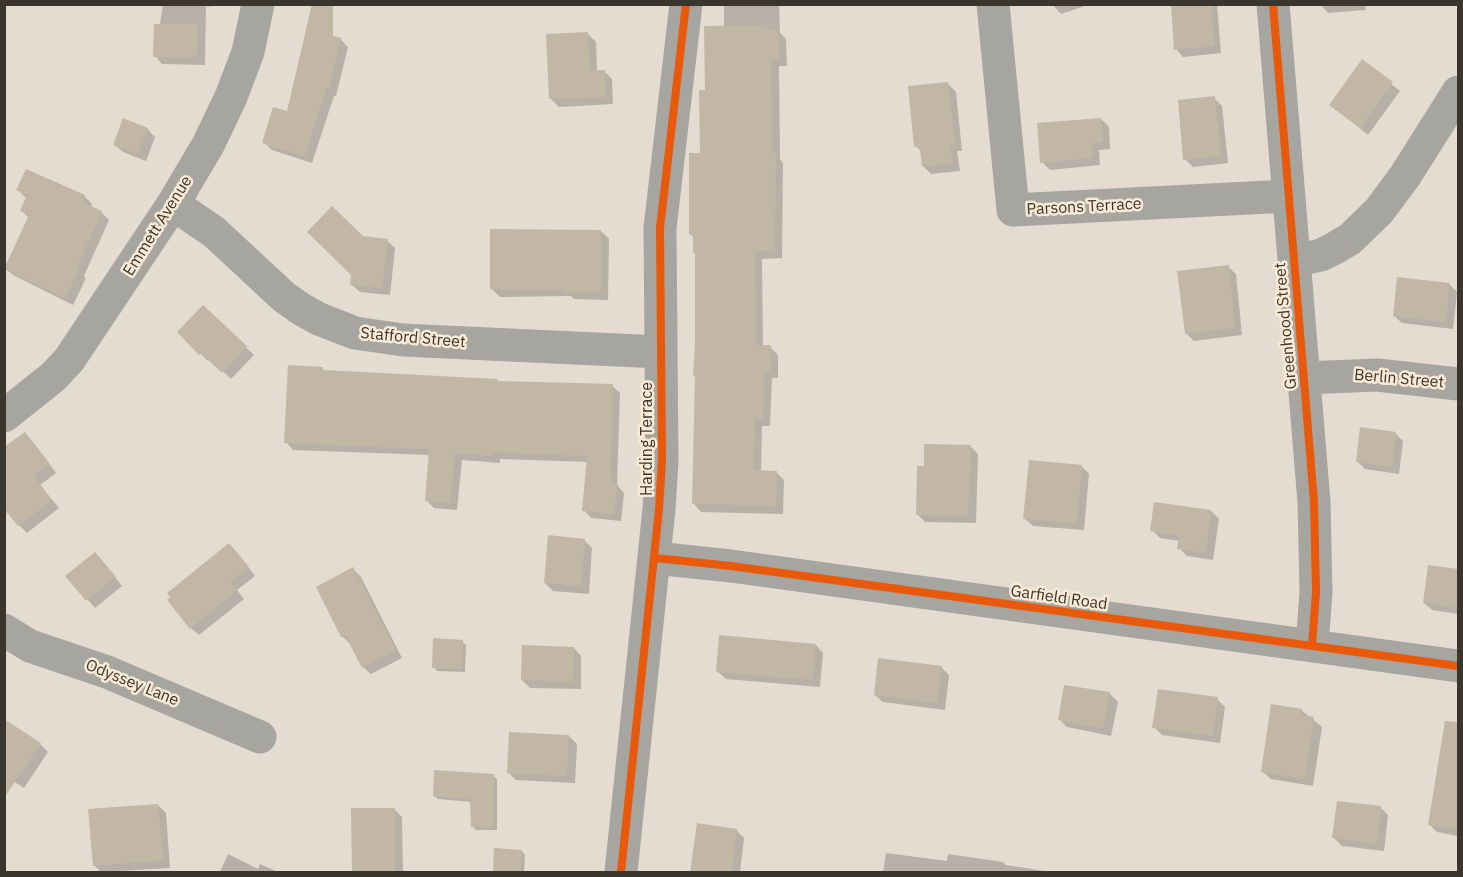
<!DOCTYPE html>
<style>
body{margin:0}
#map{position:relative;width:1463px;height:877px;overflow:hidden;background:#e4dcd0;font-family:"IBM Plex Sans",sans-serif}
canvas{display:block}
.frame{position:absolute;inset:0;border:6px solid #3b362d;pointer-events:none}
</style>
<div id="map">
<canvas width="1463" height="877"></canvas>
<div class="frame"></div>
</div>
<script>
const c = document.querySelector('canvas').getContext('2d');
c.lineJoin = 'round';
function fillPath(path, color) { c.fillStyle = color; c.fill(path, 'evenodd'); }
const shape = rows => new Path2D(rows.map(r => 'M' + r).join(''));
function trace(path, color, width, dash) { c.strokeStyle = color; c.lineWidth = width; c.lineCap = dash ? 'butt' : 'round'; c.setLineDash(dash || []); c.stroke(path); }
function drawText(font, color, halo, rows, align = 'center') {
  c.font = font + ' "IBM Plex Sans",sans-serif'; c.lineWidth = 5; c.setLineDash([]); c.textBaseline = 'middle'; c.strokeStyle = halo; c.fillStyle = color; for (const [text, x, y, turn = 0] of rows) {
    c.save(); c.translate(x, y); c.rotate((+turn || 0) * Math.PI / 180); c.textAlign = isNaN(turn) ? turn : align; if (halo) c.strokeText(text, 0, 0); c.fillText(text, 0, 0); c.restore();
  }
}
const shadow = shape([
 [163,4,211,4,211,7,206,6,205,65,162,64,155,56],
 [331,4,369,4,369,6],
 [724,4,779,4,780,33,786,39,787,66,779,66,780,159,783,163,782,258,762,259,763,347,770,347,778,355,778,378,772,378,770,426,762,426,761,472,776,472,784,480,783,514,701,512,694,504,696,377,694,376,697,343,696,254,694,237,690,234,701,155,706,92,724,28],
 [1052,4,1088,4,1088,5,1061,14],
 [1172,4,1217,4,1221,53,1183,57,1176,49],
 [1365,4,1366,10,1328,13,1320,4],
 [588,34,596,42,597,72,604,71,612,79,613,104,559,107,551,99],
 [340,39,348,47,336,96,334,96,312,163,272,150,264,142,288,113],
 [1362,61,1400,91,1368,135,1331,105],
 [948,84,956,92,962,151,957,151,960,171,931,174,923,166,922,152,916,146],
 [1214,98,1222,106,1228,163,1193,167,1185,159],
 [1101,119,1109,127,1110,149,1099,150,1100,165,1050,170,1042,162],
 [147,129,155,137,146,161,123,152,115,145],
 [18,190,84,196,92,204,91,207,101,212,109,220,84,276,86,278,73,305,13,275,5,268,29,218,21,210,27,199],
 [601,231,609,239,608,300,574,299,571,296,500,297,492,289],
 [362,238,387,241,395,248,390,295,360,292,352,285],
 [1228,267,1236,274,1242,335,1194,341,1186,333],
 [1449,284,1457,292,1453,329,1402,323,1394,316],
 [203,307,254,355,231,379,210,359,208,361,179,332],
 [322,368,326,372,497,380,499,382,612,386,620,393,617,485,624,493,621,521,591,518,584,510,588,462,500,459,500,463,462,460,457,510,434,508,426,500,430,455,293,450,286,442],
 [1395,433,1403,441,1399,474,1365,469,1358,462],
 [32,441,56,473,40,485,59,508,27,533,19,525],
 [970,446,978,454,976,523,925,522,917,514,925,468],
 [1081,466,1089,474,1084,530,1033,526,1025,519],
 [1211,511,1219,519,1213,560,1187,556,1179,548,1180,541,1160,538,1152,530],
 [584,540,592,548,589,594,553,591,545,583],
 [237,553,255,576,237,590,244,599,199,635,191,628],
 [102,561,122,586,95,608,67,576],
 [1429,566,1458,570,1458,614,1432,610,1424,603],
 [353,569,361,577,402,658,371,674,363,667,350,644,342,636,318,588],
 [462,642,466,645,465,672,437,671,434,667],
 [816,645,823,653,820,687,726,679,718,672],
 [574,648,581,656,581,689,530,688,522,680],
 [941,667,949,675,945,710,883,702,875,695],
 [1066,686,1110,694,1118,702,1111,736,1067,727,1059,719],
 [1217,699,1225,707,1220,743,1162,735,1154,727],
 [1301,710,1322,727,1313,786,1271,779,1263,772],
 [569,736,577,744,575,783,516,780,508,772],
 [40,744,48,752,24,788,4,775],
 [1442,747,1458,750,1458,836,1437,832,1429,824],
 [493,776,497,779,497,830,476,830,473,827,472,802,438,799,434,796],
 [158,805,166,813,170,868,101,872,94,865],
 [1380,807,1388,815,1384,851,1342,846,1334,838],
 [394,809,402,817,403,872,367,872],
 [736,830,744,838,740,872,692,872],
 [522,851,525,855,524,872,494,872],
 [886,853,947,861,948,854,1003,862,1006,865,1051,872,883,872],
 [228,854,258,869,260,864,278,872,220,872]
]);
const building = shape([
 [312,4,333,4,333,36,341,38,329,89,326,89,305,156,262,143,273,107,287,111],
 [1171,4,1211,4,1214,46,1174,50],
 [154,24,198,24,197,57,153,57],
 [767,25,767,30,779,30,779,59,771,59,772,153,776,153,775,251,755,251,756,345,771,345,770,371,765,371,763,419,755,419,753,470,777,471,776,506,692,504,695,376,693,376,695,343,695,253,693,253,693,234,689,234,689,153,700,153,699,90,705,90,704,26],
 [588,32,590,71,605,70,606,97,549,99,546,34],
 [1362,59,1393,82,1360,128,1329,105],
 [948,82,955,143,950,144,953,163,922,167,920,147,914,147,908,86],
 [1215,96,1221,156,1183,160,1178,100],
 [123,118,148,128,138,154,113,145],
 [1101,118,1103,142,1092,143,1093,158,1040,163,1037,123],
 [26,169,85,195,82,202,102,211,77,268,79,269,65,298,4,269,29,215,20,211,27,195,16,190],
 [332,206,363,236,388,239,382,288,350,285,351,275,307,232],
 [490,229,601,230,601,292,565,292,565,289,490,289],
 [1229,265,1235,328,1185,334,1177,271],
 [1397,277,1450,283,1446,322,1393,316],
 [203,305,247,346,222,373,201,353,199,355,177,332],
 [288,365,323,367,323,370,498,379,497,381,613,384,610,483,618,484,614,514,582,511,587,456,493,452,493,456,455,453,450,503,425,501,429,449,284,443],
 [1360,427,1396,432,1392,467,1356,462],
 [25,432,50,464,34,476,52,500,18,526,4,509,4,447],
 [924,444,971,445,968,516,916,515,917,466,924,466],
 [1029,460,1082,465,1077,523,1023,519],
 [1154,502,1211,510,1206,553,1177,549,1179,536,1150,531],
 [548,535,585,539,581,586,544,583],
 [229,543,249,567,230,582,237,590,190,629,167,600,170,597,167,593],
 [95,552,116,577,86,601,65,576],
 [1428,565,1458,569,1458,608,1423,603],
 [353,567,396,650,362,668,345,635,341,637,316,587],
 [719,635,816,644,813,680,716,672],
 [433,638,463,640,462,669,432,668],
 [522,645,574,647,573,682,521,680],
 [878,658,942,666,937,703,874,695],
 [1064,685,1110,692,1103,729,1058,720],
 [1158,689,1218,697,1213,736,1152,728],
 [1271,704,1302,709,1301,715,1314,717,1305,779,1261,772],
 [4,719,41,743,4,798],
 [1445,721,1458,722,1458,830,1428,825],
 [509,732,569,735,567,776,507,773],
 [434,770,494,774,494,827,471,827,470,799,433,796],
 [1337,801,1381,806,1377,844,1332,838],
 [158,804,163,860,93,866,88,809],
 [351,808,395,808,395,873,352,873],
 [697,823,737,829,732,873,690,873],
 [494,848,522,850,521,873,493,873]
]);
const minor = shape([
 [993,4,1013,210,1289,196],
 [1273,4,1314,502,1316,592,1312,646],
 [173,204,214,232,284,297,301,309,319,319,355,333,403,340,660,352],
 [1294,261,1321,255,1335,248,1350,239,1379,211,1405,176,1458,92],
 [1304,378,1377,375,1458,384],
 [4,416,53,377,69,360,173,204,208,145,231,97,248,52,258,4],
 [655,558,731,566,1458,666],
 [4,630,30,646,107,672,260,737],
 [621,872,659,509,662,461,660,228,686,4]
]);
const cycleway = shape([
 [1273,4,1314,502,1316,592,1312,646],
 [655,558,731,566,1458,666],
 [621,872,659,509,662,461,660,228,686,4]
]);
const streetNames = [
 ["Parsons Terrace",1084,207,-3],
 ["Emmett Avenue",158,226,-58],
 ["Greenhood Street",1286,326,-95],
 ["Stafford Street",413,338,5],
 ["Berlin Street",1399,379,5],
 ["Harding Terrace",647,439,-90],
 ["Garfield Road",1059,598,8],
 ["Odyssey Lane",132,683,22]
];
fillPath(shadow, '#0003');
fillPath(building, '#c2b6a5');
trace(minor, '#a7a59f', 33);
trace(cycleway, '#e8590c', 8);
drawText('16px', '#3b362d', '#f9ead5', streetNames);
</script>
